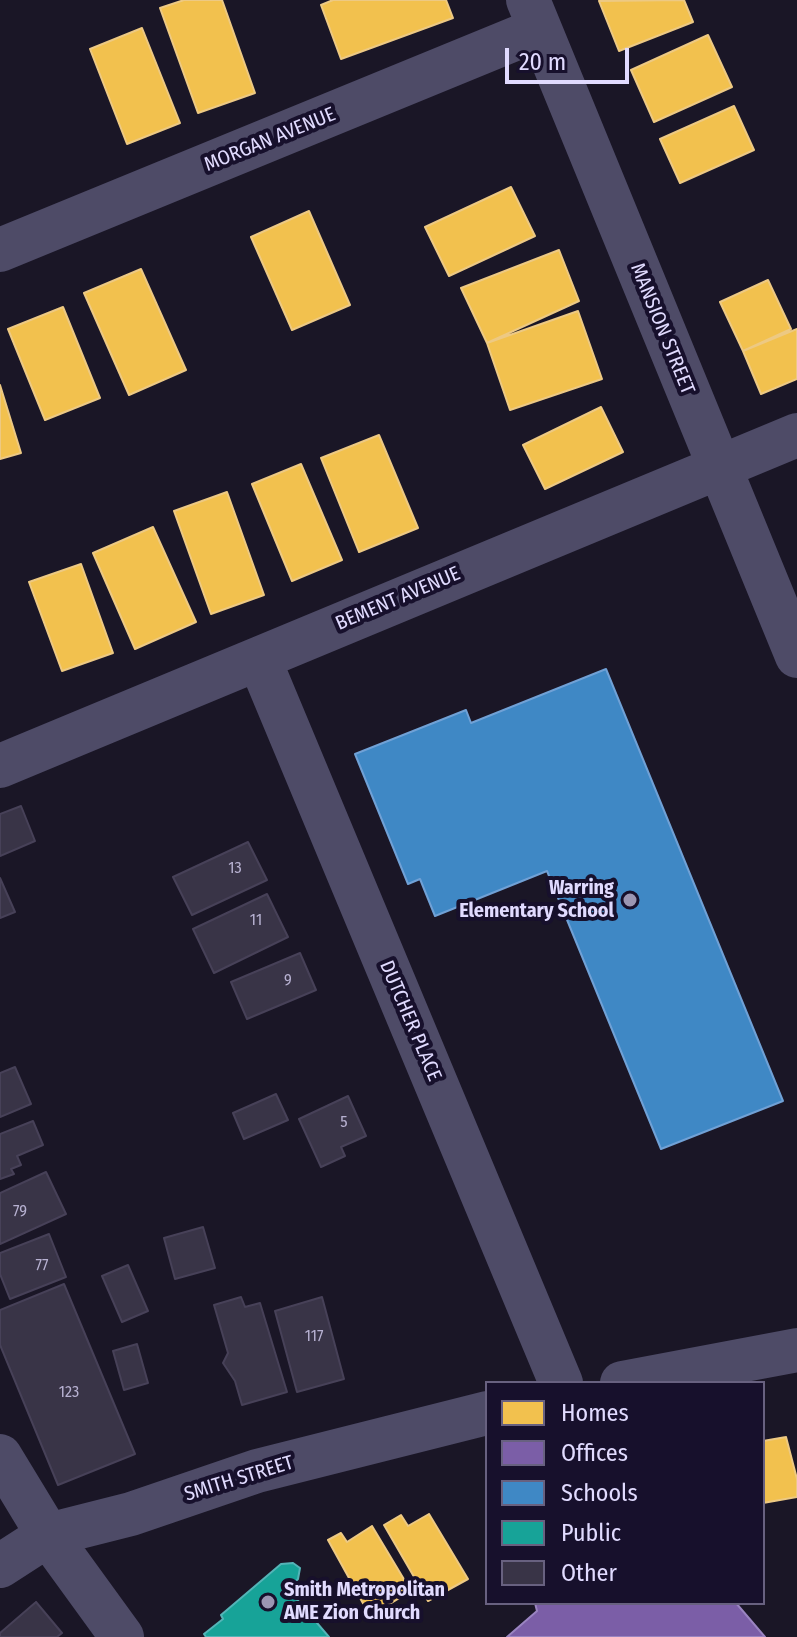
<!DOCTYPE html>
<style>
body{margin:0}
#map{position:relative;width:797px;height:1637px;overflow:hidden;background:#1a1626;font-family:"Fira Sans Condensed",sans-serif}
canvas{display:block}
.legend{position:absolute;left:485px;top:1381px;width:280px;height:224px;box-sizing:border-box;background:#17102c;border:2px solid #686180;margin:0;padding:10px 14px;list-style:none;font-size:24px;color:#e1dbff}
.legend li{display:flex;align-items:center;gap:16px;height:40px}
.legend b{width:40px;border:2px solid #686180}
.scale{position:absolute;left:505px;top:48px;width:124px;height:36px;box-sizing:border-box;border:4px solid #e1dbff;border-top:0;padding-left:10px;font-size:24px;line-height:28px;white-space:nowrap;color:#e1dbff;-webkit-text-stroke:6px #17102c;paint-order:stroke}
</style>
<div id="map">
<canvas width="797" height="1637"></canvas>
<ul class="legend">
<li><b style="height:22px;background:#f2c14e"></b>Homes</li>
<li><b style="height:22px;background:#7b5ea7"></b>Offices</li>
<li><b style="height:22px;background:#3f88c5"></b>Schools</li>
<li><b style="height:22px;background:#17a398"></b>Public</li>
<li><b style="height:22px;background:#393447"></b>Other</li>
</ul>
<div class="scale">20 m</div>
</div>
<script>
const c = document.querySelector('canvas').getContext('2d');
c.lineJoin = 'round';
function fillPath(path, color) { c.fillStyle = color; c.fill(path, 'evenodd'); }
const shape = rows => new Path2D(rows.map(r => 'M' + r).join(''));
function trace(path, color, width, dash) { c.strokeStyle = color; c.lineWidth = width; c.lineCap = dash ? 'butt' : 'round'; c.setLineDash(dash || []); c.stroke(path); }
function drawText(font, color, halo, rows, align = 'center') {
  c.font = font + ' "Fira Sans Condensed",sans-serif'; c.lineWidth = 8; c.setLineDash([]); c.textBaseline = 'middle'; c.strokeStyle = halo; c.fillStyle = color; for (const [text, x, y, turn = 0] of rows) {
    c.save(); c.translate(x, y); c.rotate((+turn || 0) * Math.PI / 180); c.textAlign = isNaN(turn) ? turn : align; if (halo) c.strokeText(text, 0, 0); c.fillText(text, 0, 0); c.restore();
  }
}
const homes = shape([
 [184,0,222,0,255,93,198,113,160,8,184,0],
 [333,0,446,0,453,18,341,59,321,5,333,0],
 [684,0,693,22,619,51,599,1,684,0],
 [142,28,180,123,127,144,90,49,142,28],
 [708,35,732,87,654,122,631,70,708,35],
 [734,106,754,150,680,183,660,139,734,106],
 [511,187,535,236,449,276,425,227,511,187],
 [309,211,350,305,292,330,251,237,309,211],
 [559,250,579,301,487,343,461,288,559,250],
 [141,269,186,370,129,395,84,293,141,269],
 [768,280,791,329,743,351,720,302,768,280],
 [63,307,100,398,45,420,8,329,63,307],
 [578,311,602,379,510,410,487,343,578,311],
 [797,329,797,379,761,394,743,351,797,329],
 [0,385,21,453,0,459,0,385],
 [601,407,623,452,545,489,523,445,601,407],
 [379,435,418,528,359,552,321,458,379,435],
 [301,464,342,560,292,581,252,484,301,464],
 [227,492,264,595,211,614,174,511,227,492],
 [153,527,196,622,135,649,93,553,153,527],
 [81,564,113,653,62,671,29,582,81,564],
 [786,1437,797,1479,797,1497,763,1503,763,1441,786,1437],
 [429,1514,468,1579,428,1601,384,1525,401,1515,408,1526,429,1514],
 [372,1526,411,1591,370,1616,328,1540,341,1533,347,1542,372,1526]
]);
const offices = shape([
 [535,1603,736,1603,765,1637,507,1637,537,1611,535,1603]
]);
const schools = shape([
 [606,669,783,1101,661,1149,547,871,435,916,420,879,408,884,355,754,466,710,471,723,606,669]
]);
const public = shape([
 [293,1563,300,1568,298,1579,288,1589,329,1637,206,1637,204,1634,223,1619,221,1615,281,1564,293,1563]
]);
const building = shape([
 [21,806,35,841,0,856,0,814,21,806],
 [248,842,267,880,192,915,173,877,248,842],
 [0,878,15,912,0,918,0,878],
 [267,894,288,937,214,973,193,929,267,894],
 [300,953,316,990,247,1019,231,982,300,953],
 [15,1067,31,1104,0,1117,0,1073,15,1067],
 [276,1094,288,1120,244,1139,233,1113,276,1094],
 [348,1096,366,1136,341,1147,345,1156,321,1167,299,1119,348,1096],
 [33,1121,43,1145,17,1156,21,1165,11,1169,14,1174,0,1179,0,1134,33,1121],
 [46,1172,66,1214,0,1244,0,1193,46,1172],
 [203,1227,215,1268,175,1279,164,1238,203,1227],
 [49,1234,66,1277,10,1299,0,1274,0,1253,49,1234],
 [128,1265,148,1311,122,1322,102,1276,128,1265],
 [64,1284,135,1454,58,1485,0,1345,0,1310,64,1284],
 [241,1297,245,1307,260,1303,287,1392,242,1405,235,1381,223,1363,228,1353,214,1305,241,1297],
 [322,1297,344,1379,297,1392,275,1311,322,1297],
 [137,1344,148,1383,124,1390,113,1351,137,1344],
 [36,1602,62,1633,57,1637,0,1637,0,1633,36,1602]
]);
const minor = shape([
 [528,0,797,656],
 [0,250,539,29],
 [259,659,561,1383],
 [0,766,797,435],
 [622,1383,797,1350],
 [0,1456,48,1535,122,1637],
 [0,1566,48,1535,131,1514,257,1471,487,1413]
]);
const markers = [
 [630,900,8,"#9b96b3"],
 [268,1602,8,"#9b96b3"]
];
const numberNames = [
 ["13",235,869],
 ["11",256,921],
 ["9",288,981],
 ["5",344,1123],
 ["79",20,1212],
 ["77",42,1266],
 ["117",314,1337],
 ["123",69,1393]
];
const streetNames = [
 ["MORGAN AVENUE",270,140,-22],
 ["MANSION STREET",662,329,68],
 ["BEMENT AVENUE",398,599,-23],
 ["DUTCHER PLACE",410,1021,67],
 ["SMITH STREET",239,1479,-17]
];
const poiNames = [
 ["Warring",614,888],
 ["Elementary School",614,911],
 ["Smith Metropolitan",284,1590,"left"],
 ["AME Zion Church",284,1613,"left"]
];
fillPath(homes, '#f2c14e');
trace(homes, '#edc983', 2);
fillPath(offices, '#7b5ea7');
trace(offices, '#9a84c1', 2);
fillPath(schools, '#3f88c5');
trace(schools, '#70a1d6', 2);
fillPath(public, '#17a398');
trace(public, '#54b4b7', 2);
fillPath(building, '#393447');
trace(building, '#474158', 2);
trace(minor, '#4e4b67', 44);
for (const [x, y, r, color] of markers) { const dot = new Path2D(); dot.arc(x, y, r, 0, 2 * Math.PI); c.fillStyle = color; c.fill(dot); trace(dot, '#17102c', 3); }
drawText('16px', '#b7b1d1', null, numberNames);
drawText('20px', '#e1dbff', '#17102c', streetNames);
drawText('bold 20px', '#e1dbff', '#17102c', poiNames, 'right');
</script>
